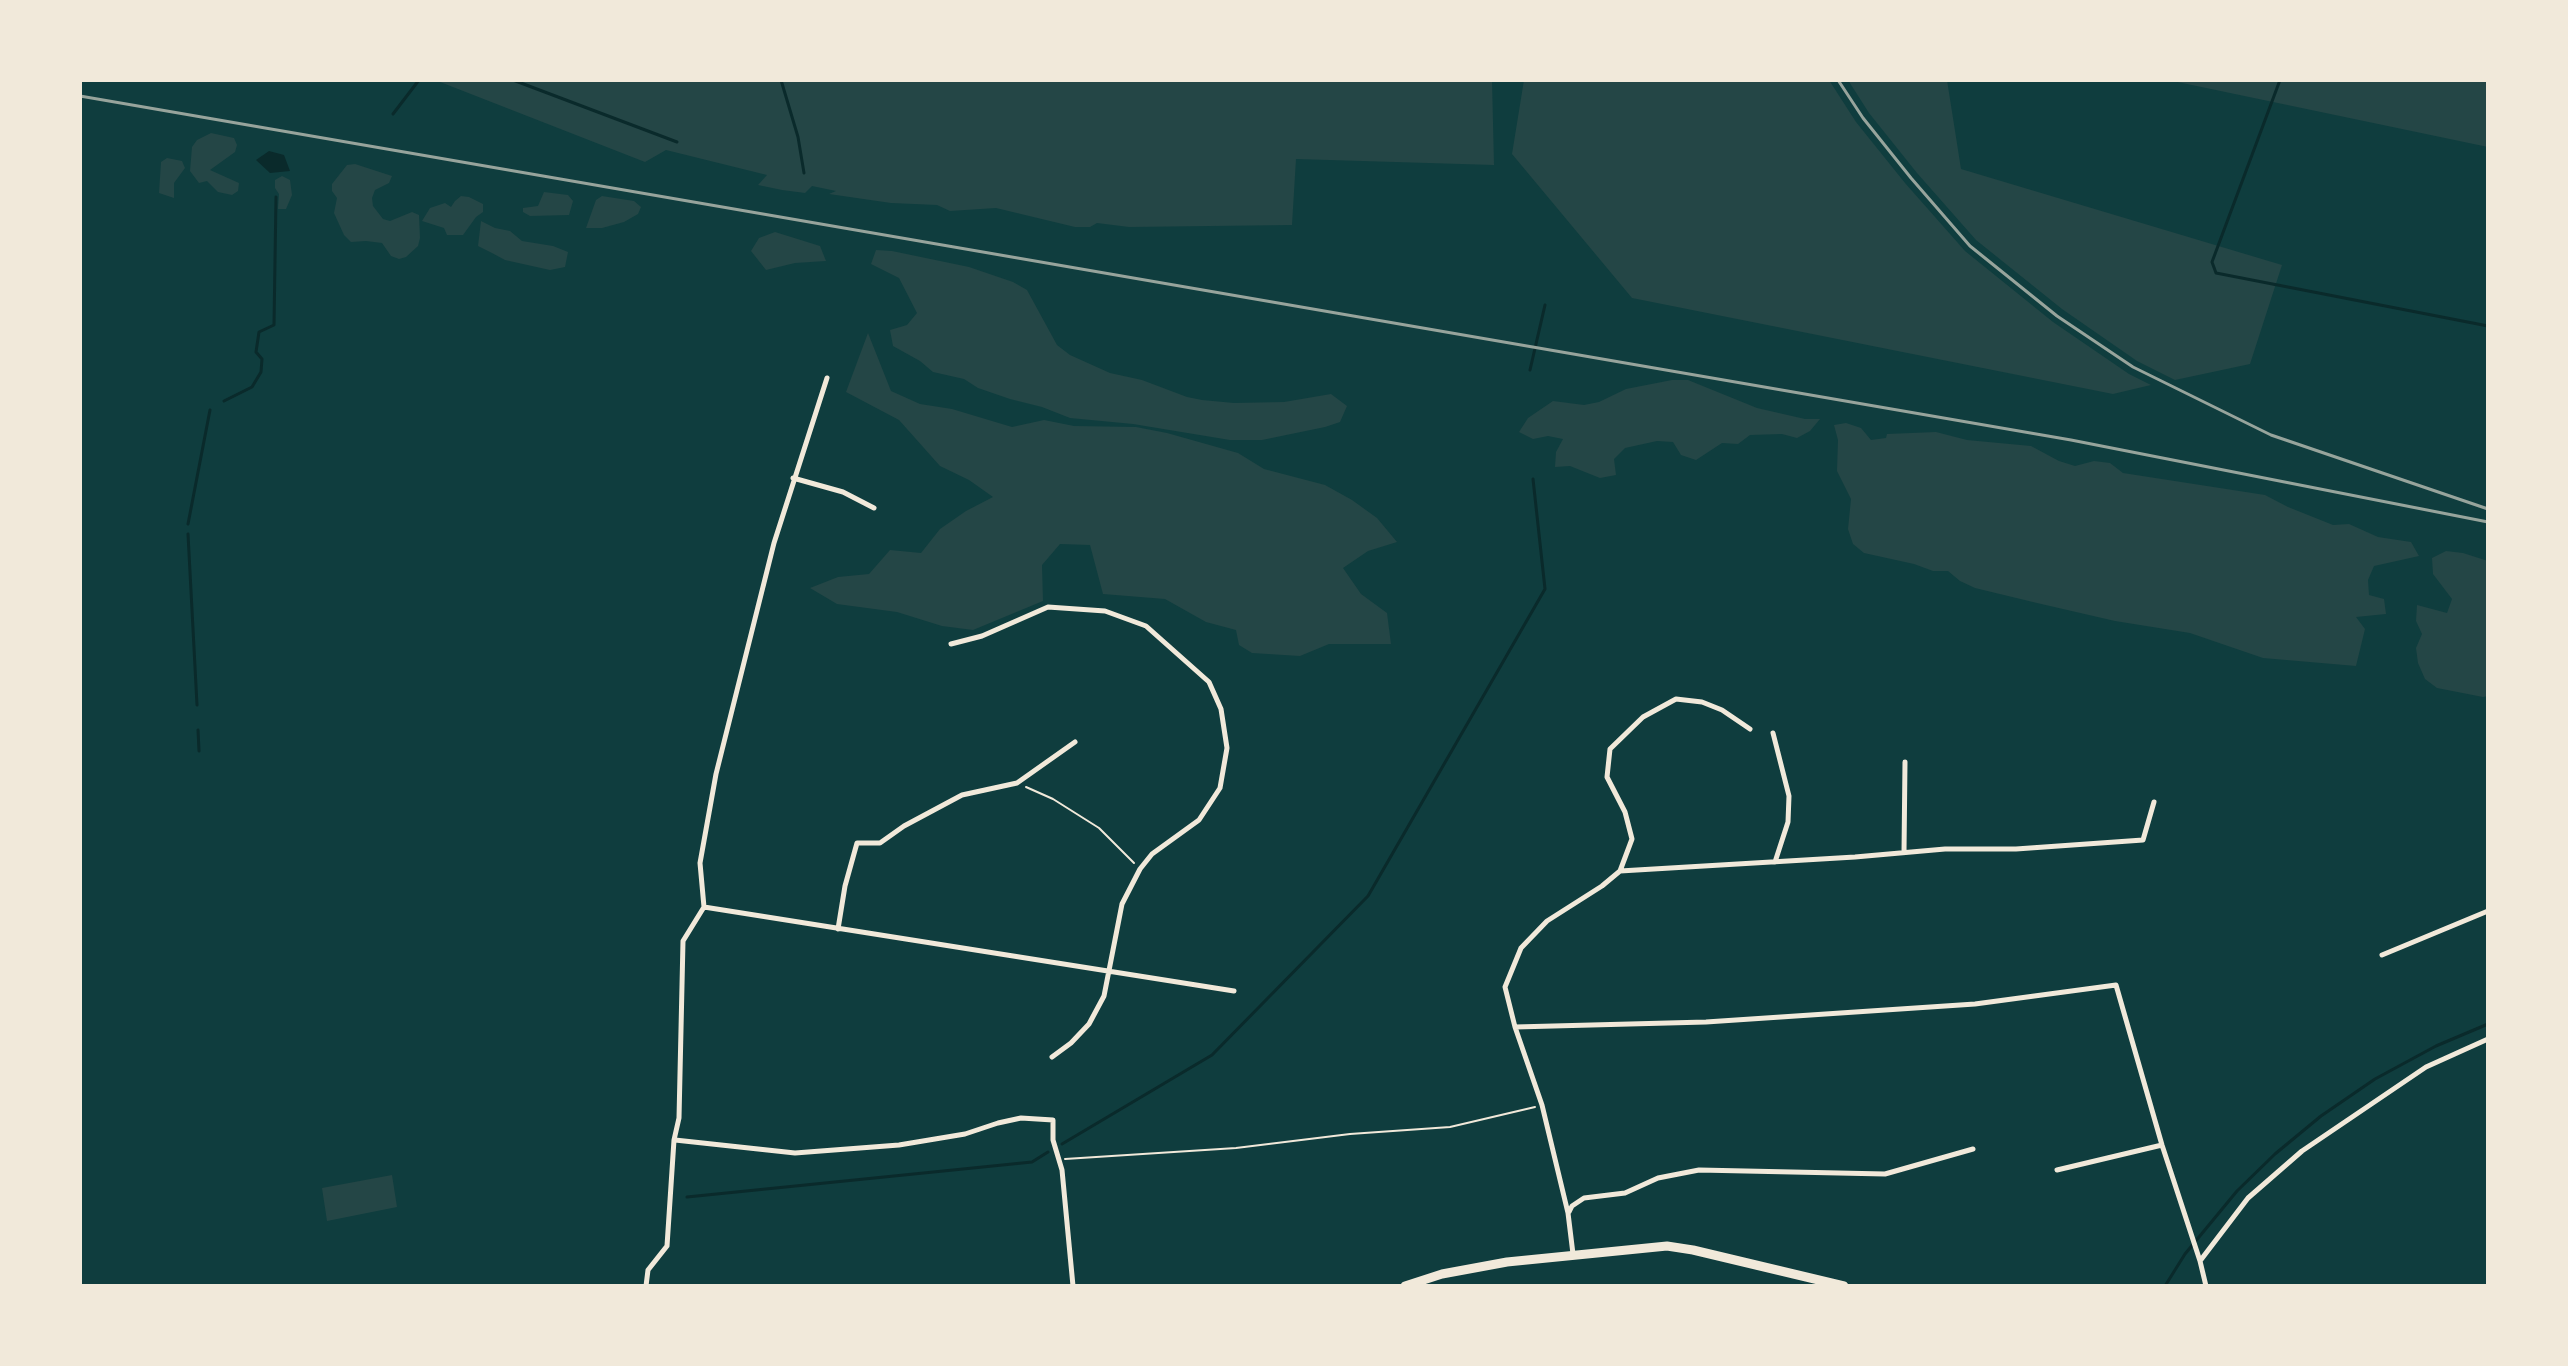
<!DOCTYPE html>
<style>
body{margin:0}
#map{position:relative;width:2568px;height:1366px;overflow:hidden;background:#0f3d3e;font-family:"Source Sans 3",sans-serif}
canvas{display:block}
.frame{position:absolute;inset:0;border:82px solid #f1e9da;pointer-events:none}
</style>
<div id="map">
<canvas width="2568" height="1366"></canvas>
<div class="frame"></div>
</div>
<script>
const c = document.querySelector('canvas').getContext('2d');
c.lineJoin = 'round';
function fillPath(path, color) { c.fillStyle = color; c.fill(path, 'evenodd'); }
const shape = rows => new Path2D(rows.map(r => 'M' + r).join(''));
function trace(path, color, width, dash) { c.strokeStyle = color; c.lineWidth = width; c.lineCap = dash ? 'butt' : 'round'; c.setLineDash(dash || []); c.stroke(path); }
const green = shape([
 [435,80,1492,80,1494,165,1296,159,1292,225,1129,227,1097,223,1090,227,1075,227,996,208,950,211,937,205,891,203,829,194,836,191,812,186,805,193,782,190,758,185,767,175,666,150,645,162],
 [1524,80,1829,80,1856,122,1905,183,1965,251,2053,322,2129,374,2151,385,2113,394,1632,298,1512,154],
 [1848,80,1947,80,1961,169,2282,265,2250,364,2175,380,2137,361,2062,309,1976,240,1917,173,1869,113],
 [2168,80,2488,80,2488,147],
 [211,133,234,138,237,145,235,152,210,170,239,183,238,191,232,195,218,192,207,181,199,183,190,171,192,147,197,140],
 [167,158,182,161,185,168,174,183,174,198,159,193,161,162],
 [355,164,392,176,389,183,375,190,372,198,373,206,383,219,390,221,412,212,419,215,420,238,418,246,406,257,399,259,391,256,382,243,366,241,351,242,344,235,334,213,337,198,332,191,332,184,347,165],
 [282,176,290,180,292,195,286,209,278,209,279,194,275,188,275,180],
 [544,192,568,195,573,201,569,215,530,216,523,212,523,208,538,206],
 [461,196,469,197,483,204,483,212,476,217,463,235,447,235,444,228,422,221,430,208,445,203,451,207,455,201],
 [602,196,634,201,641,207,638,214,624,222,602,228,586,228,596,200],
 [481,221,495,228,510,231,522,241,553,246,568,252,565,267,550,270,505,260,492,253,478,246],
 [775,232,820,246,826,261,795,263,766,270,751,251,759,238],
 [876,250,892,251,969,267,1013,282,1027,290,1057,345,1070,355,1110,373,1142,380,1187,397,1202,400,1234,403,1284,402,1331,394,1347,406,1340,422,1325,427,1262,440,1230,440,1133,424,1070,418,1042,407,1010,399,978,388,964,379,933,372,920,361,893,346,890,330,907,325,917,313,899,278,871,264],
 [868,333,891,391,920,404,952,409,1012,427,1044,420,1074,426,1136,427,1167,433,1238,453,1264,469,1325,485,1352,500,1377,518,1397,542,1368,551,1343,568,1361,594,1387,613,1391,644,1329,644,1300,656,1252,653,1239,645,1236,630,1206,622,1165,599,1103,594,1090,545,1060,544,1042,565,1043,601,973,630,942,626,897,612,837,604,810,588,838,577,869,574,890,550,921,553,940,529,966,511,993,497,969,480,940,466,899,420,846,392],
 [1672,380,1688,380,1757,408,1805,419,1820,419,1810,431,1797,438,1782,434,1750,435,1738,444,1722,443,1696,460,1681,455,1673,442,1657,441,1625,448,1614,459,1616,475,1600,478,1570,466,1555,467,1556,452,1563,439,1548,436,1533,439,1519,432,1528,418,1553,401,1584,405,1599,402,1626,389],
 [1846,423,1861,428,1871,440,1886,438,1887,434,1936,432,1967,440,2031,446,2059,461,2075,466,2094,461,2110,463,2123,473,2265,495,2288,507,2333,525,2349,524,2378,537,2411,542,2419,556,2374,566,2368,580,2369,595,2384,599,2386,614,2356,617,2365,629,2356,666,2263,658,2190,633,2115,621,2037,603,1975,588,1960,581,1948,571,1933,571,1914,564,1864,553,1853,544,1848,529,1851,499,1837,471,1838,440,1834,425],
 [2446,551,2463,553,2488,561,2488,696,2483,697,2437,688,2425,679,2418,663,2416,648,2422,634,2416,621,2417,605,2447,613,2452,599,2433,574,2432,558],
 [392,1175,397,1207,327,1221,322,1188]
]);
const water = shape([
 [269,151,284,155,290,171,270,173,256,160]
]);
const stream = shape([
 [513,80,677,142],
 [781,80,798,137,804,173],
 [2280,80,2212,262,2216,273,2488,326],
 [393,114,419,80],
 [1530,370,1545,305],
 [224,401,252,387,261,372,262,359,256,352,259,332,274,325,276,197],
 [188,524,210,410],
 [188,534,197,705],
 [198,730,199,751],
 [1062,1144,1212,1055,1368,896,1545,589,1533,479],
 [687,1197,1032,1162,1048,1152],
 [2165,1286,2185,1254,2237,1191,2275,1154,2321,1116,2375,1079,2436,1046,2488,1024]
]);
const path = shape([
 [1026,787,1053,799,1099,828,1134,863],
 [1065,1159,1236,1148,1350,1134,1450,1127,1535,1107]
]);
const minor = shape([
 [793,478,843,492,874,508],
 [951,644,982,636,1048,607,1105,611,1146,626,1209,682,1221,709,1227,748,1220,788,1199,820,1152,854,1140,869,1122,904,1104,996,1089,1024,1071,1043,1052,1057],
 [1773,733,1789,796,1788,822,1775,862],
 [1904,852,1905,762],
 [1620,871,1855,857,1945,849,2016,849,2143,840,2154,802],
 [704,907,1234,991],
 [838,929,845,886,857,843,880,843,904,826,962,795,1017,783,1075,742],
 [2382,955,2488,911],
 [1515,1027,1706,1022,1975,1004,2116,985,2162,1145,2200,1261],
 [675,1140,795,1153,899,1145,965,1134,998,1123,1021,1118,1053,1120,1053,1140,1062,1170,1073,1286],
 [2057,1170,2162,1145],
 [1569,1212,1572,1206,1584,1198,1625,1193,1658,1178,1699,1170,1885,1174,1973,1149],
 [1573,1254,1568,1213,1542,1105,1515,1027,1505,987,1521,948,1547,921,1602,886,1620,871,1632,839,1625,812,1607,777,1610,749,1643,717,1676,699,1702,702,1722,710,1750,729],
 [646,1286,648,1270,667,1246,674,1140,679,1118,683,941,704,907,700,863,716,774,774,543,827,378],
 [2206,1286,2200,1261,2248,1198,2302,1151,2426,1067,2488,1039]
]);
const primary = shape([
 [1405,1286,1442,1274,1507,1262,1667,1246,1693,1250,1844,1286]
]);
const rail = shape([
 [1838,80,1863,118,1911,178,1970,246,2057,316,2133,367,2271,435,2488,509],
 [80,96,2071,440,2488,522]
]);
fillPath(green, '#244646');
fillPath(water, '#0a2a2b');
trace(stream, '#0a2a2b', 3);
trace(path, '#f1e9da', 2);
trace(minor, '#f1e9da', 5);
trace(primary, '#f1e9da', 9);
trace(rail, '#97a49c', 3);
</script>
